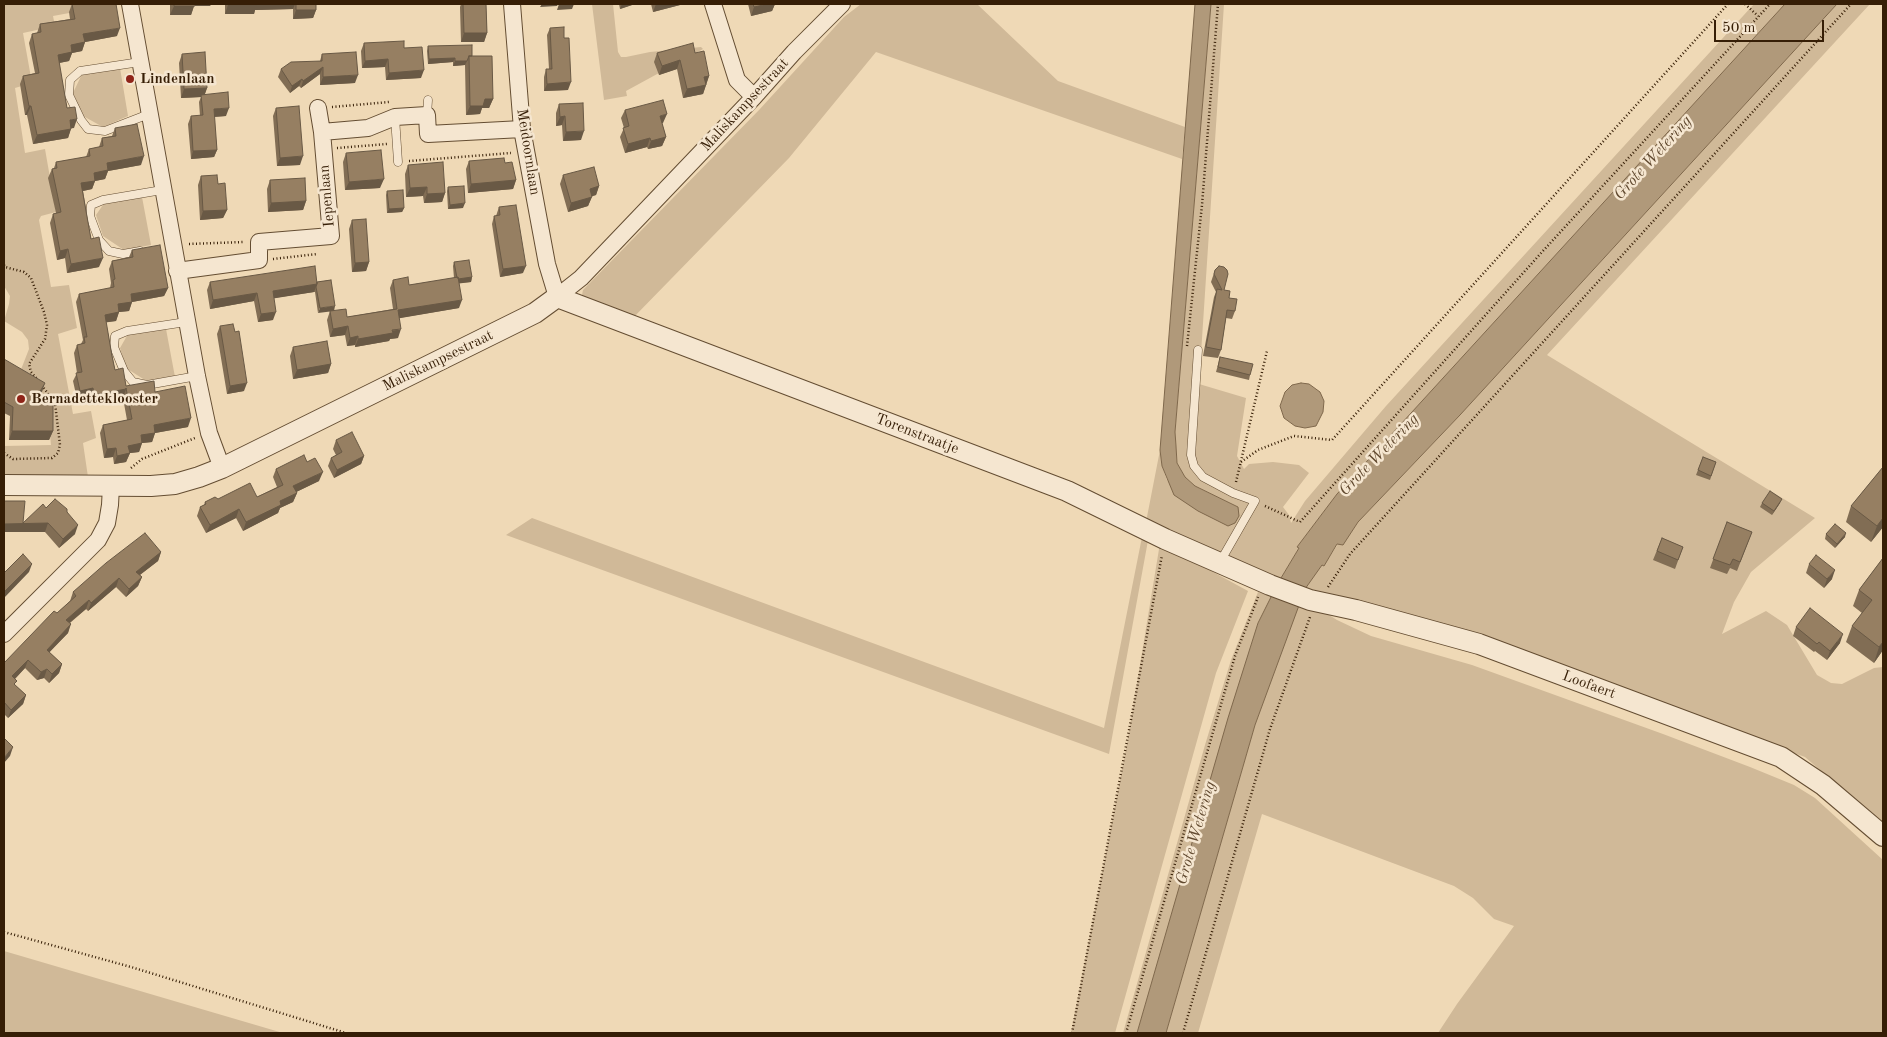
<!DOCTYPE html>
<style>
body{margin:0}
#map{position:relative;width:1887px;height:1037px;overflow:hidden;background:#efd9b6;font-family:"Old Standard TT",serif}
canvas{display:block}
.frame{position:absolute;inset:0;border:5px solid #361e06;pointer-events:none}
.scale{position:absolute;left:1714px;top:20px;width:110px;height:22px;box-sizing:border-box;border:2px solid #361e06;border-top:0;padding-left:6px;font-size:15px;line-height:18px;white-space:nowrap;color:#361e06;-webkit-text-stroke:4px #f5e6d0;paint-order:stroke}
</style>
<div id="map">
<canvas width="1887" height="1037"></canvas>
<div class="frame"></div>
<div class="scale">50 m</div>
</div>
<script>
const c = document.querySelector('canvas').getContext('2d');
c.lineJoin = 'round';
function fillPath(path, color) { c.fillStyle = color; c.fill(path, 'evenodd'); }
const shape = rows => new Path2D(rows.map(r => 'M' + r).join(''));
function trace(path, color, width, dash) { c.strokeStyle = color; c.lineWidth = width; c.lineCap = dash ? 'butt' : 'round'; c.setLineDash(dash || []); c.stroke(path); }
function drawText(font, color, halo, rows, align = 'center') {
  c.font = font + ' "Old Standard TT",serif'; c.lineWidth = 5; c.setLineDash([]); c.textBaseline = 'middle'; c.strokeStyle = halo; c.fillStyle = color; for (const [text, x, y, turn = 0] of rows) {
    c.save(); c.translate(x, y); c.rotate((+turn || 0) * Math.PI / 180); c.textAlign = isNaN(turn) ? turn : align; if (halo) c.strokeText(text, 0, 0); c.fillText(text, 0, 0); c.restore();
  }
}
const green = shape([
 [4,4,118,4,53,16,55,26,23,33,32,83,15,88,25,153,45,149,56,212,41,216,39,220,51,287,69,285,77,328,58,334,73,414,91,411,96,438,83,443,88,477,4,476,4,446,51,445,48,415,13,390,29,349,28,340,22,332,4,321,9,304,10,296,4,286],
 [592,4,613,4,618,52,621,57,626,57,650,52,701,47,703,49,626,91,627,96,604,100],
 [861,4,977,4,1058,81,1185,127,1182,159,876,52,789,158,631,320,581,300,583,290,759,110,844,17],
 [1211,4,1224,4,1199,384,1246,398,1237,456,1244,469,1249,464,1273,462,1299,465,1309,473,1283,507,1289,515,1291,523,1305,501,1386,406,1754,4,1785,4,1337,494,1297,547,1299,548,1278,583,1146,522,1160,450,1162,466,1167,480,1238,507,1195,486,1185,477,1177,463,1176,446,1175,432],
 [1837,4,1870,4,1547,355,1815,518,1751,572,1734,602,1722,634,1766,611,1787,625,1817,675,1831,683,1842,684,1874,668,1883,667,1883,825,1805,757,1683,713,1305,589,1322,564,1324,565,1338,544,1343,544,1358,522,1460,415],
 [120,68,128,116,103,127,83,116,73,93,82,74],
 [142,197,151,245,124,250,103,236,96,215,105,202],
 [166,329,175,377,148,382,126,368,120,348,128,334],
 [532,518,1104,728,1143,532,1149,535,1109,754,506,535],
 [1160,543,1248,591,1216,673,1115,1033,1071,1033,1127,744],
 [1258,592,1272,596,1258,623,1137,1033,1123,1033,1205,745,1231,660],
 [1298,605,1326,613,1337,620,1371,636,1472,665,1663,734,1750,767,1794,785,1815,798,1883,860,1883,1033,1438,1033,1457,1004,1514,926,1494,919,1473,898,1454,886,1262,814,1198,1033,1166,1033,1255,725],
 [4,951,283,1033,4,1033]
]);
const water = shape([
 [1195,4,1211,4,1175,432,1176,446,1177,463,1185,477,1195,486,1238,507,1239,516,1235,523,1228,526,1198,511,1174,495,1162,466,1160,450,1195,4],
 [1785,4,1837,4,1460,415,1358,522,1343,545,1337,544,1324,566,1322,565,1305,589,1255,725,1166,1033,1137,1033,1228,718,1258,623,1278,583,1299,548,1297,547,1337,494,1785,4],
 [1301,383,1309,384,1320,392,1324,401,1323,412,1316,426,1305,428,1295,426,1284,418,1280,406,1285,392,1292,385,1301,383]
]);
const path = shape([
 [1745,4,1758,16],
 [332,107,389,102],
 [337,148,387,144],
 [409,161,511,153],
 [189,244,243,242],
 [273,259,317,254],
 [4,265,5,267,24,272,31,278,44,312,47,325,45,339,29,364,31,372,38,380],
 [1187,346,1202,205,1218,4],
 [4,453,13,459,52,458,58,453,60,445,55,403,43,387],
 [1241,462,1258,450,1294,436,1332,440,1728,4],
 [131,468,142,459,195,438],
 [1236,482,1267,351],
 [1265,506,1300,522,1542,252,1770,4],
 [1328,587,1350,554,1851,4],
 [4,932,131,967,346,1033],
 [1072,1033,1162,555],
 [1126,1033,1235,656,1258,597],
 [1183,1033,1270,729,1310,617]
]);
const service = shape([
 [140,62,80,71,70,80,69,95,81,120,88,129,105,131,149,114],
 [427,115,428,100],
 [395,117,398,162],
 [140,251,123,254,109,251,99,240,90,216,91,205,103,200,162,190],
 [186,322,127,331,115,336,114,347,124,371,133,382,147,385,197,376],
 [1198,350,1191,455,1194,466,1203,477,1233,493,1255,501,1220,562]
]);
const minor = shape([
 [130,4,197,376,209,433,222,468],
 [512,4,522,129,547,264,557,297,581,278,754,97,794,52,842,4],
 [713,4,737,80,754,97],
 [322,132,368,128,395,117,427,115,428,134,522,129],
 [177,271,259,260,259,242,331,236,322,132,318,108],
 [4,634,98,540,107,523,110,505,111,486]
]);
const tertiary = shape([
 [4,485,151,486,175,484,199,477,222,468,535,313,557,297,1067,491,1165,539,1270,585,1310,600,1356,610,1479,644,1781,757,1823,785,1883,836]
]);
const wall = shape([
 [72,4,117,36,85,42,82,51,72,53,69,61,59,63,67,108,74,128,71,128,68,138,33,144,27,115,25,115,20,84,23,76,35,73,29,43,32,34,37,33,40,24,70,19,69,12],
 [170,4,211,4,210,6,194,6,191,15,170,15],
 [225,4,316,4,316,10,313,18,293,19,293,9,255,10,254,14,225,14],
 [461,4,486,4,487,33,484,42,461,42,460,7],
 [619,4,635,4,620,9],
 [651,4,680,4,680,5,653,12],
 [748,4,775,4,772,11,751,16],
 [550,28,564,38,568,90,544,91,544,77,546,69,549,69,547,35],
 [364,43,404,48,421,78,386,80,385,67,362,68,361,51],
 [428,46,472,56,493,99,489,108,482,108,480,114,466,115,465,65,453,66,453,62,428,64,427,51],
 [657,53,695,53,709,76,703,94,683,98,677,69,659,75,654,62],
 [182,54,207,88,205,94,226,116,214,117,217,150,214,157,191,159,188,124,191,116,200,116,199,102,201,97,181,98,179,63],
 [322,54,355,83,320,85,320,74,301,88,299,86,290,93,278,77,281,69,320,61],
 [559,104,581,140,563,141,562,125,556,126,556,113],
 [276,108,300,165,277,166,273,116],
 [625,110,663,123,662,123,666,137,662,146,648,149,647,147,625,153,620,137,624,128,621,118],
 [115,128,141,165,108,171,105,179,95,181,92,189,83,191,91,239,99,267,67,273,65,258,57,260,50,223,53,214,56,213,48,178,52,169,54,168,56,162,86,157,89,149,99,147,102,138,112,136],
 [346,153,380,188,345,190,343,162],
 [469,161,505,163,516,180,513,189,468,193,466,169],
 [408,165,445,193,442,202,424,203,423,196,406,197,405,174],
 [563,175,599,186,596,195,592,196,588,206,568,212,560,184],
 [201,176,218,184,227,210,223,218,200,220,198,185],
 [270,180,306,201,303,210,268,212,267,189],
 [448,187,463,208,448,209,447,191],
 [387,191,404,208,402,212,387,213,386,195],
 [499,207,523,273,500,277,492,224,494,216,496,216],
 [352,220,369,262,366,271,352,272,349,229],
 [132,250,168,288,164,296,132,302,129,311,119,312,116,321,106,322,115,370,126,386,155,392,188,427,155,433,152,442,142,443,139,452,130,453,126,462,114,464,113,457,104,458,100,433,103,425,127,420,123,398,91,404,90,397,77,399,73,381,77,373,74,353,77,345,81,344,83,340,76,302,79,294,110,288,111,283,109,269,112,261,129,257],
 [454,262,472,277,471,282,459,283,459,308,399,318,398,338,390,339,389,341,355,347,355,345,347,346,345,335,330,337,327,320,330,311,347,317,393,309,390,288,393,280,409,285,454,278,453,266],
 [1215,270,1224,290,1229,298,1235,311,1232,319,1226,318,1221,350,1218,358,1203,356,1214,297,1216,292,1211,282],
 [331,280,318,313,315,292,314,292,274,298,273,320,258,322,254,301,210,309,207,290,210,282,317,282],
 [220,326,244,391,227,394,217,334],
 [293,347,331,364,328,373,293,379,290,356],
 [1220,357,1250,375,1249,380,1216,372],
 [4,359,42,392,38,400,53,431,49,440,9,440,10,416,4,413],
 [336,440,364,456,361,464,334,478,328,466,331,458,336,455,333,449],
 [1703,457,1716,462,1710,480,1696,475],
 [307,462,319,481,296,492,297,493,293,502,280,508,278,513,243,531,236,518,206,533,197,516,200,507,204,505,205,502,218,499,257,497,277,487,273,477,276,469],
 [1883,467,1883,527,1871,542,1846,522,1851,506],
 [4,501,23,523,46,508,67,512,75,534,59,548,45,532,4,532],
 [1762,503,1780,503,1772,515,1760,507],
 [1727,522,1752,532,1737,571,1730,568,1727,574,1710,568],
 [1826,534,1845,537,1835,548,1825,539],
 [1662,538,1683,547,1675,569,1653,560],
 [161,552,158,561,140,575,142,577,138,586,126,597,116,587,88,611,86,609,70,623,68,633,49,652,62,664,59,673,49,683,44,678,37,680,25,668,15,679,15,685,26,695,23,704,8,718,4,714,4,663,70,601,73,592],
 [1883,558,1883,650,1874,663,1846,642,1852,626,1862,613,1853,606,1859,590],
 [1809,564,1832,579,1824,588,1806,573],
 [1796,627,1840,643,1827,660,1815,651,1814,652,1793,636]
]);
const shadedWall = shape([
 [192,4,211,4,210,6,194,6,191,15,170,15,174,6],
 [256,4,295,4,293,9,255,10,254,14,225,14,228,5],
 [542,4,558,4,557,6,540,7],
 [559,4,574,4,572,9,557,10],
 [622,4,635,4,620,9],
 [656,4,680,4,680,5,653,12],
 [768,4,775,4,772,11,751,16,754,7],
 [296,10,316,10,313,18,293,19],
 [120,28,117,36,85,42,82,51,72,53,69,61,54,64,58,55,83,34],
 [464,33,487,33,484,42,461,42],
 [455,58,453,62,428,64,429,59],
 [388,59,385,67,362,68,365,61],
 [680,60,677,69,659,75,662,66],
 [455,61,467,61,465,65,453,66],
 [323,67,320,74,301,88,303,81],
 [424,70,421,78,386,80,389,73],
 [358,75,355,83,320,85,323,77],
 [709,76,706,85,701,86,704,77],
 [302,79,299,86,290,93,292,86],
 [571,82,568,90,544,91,547,84],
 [706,85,703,94,683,98,687,89],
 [207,88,204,96,201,95,201,97,181,98,184,89],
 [485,99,493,99,489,108,482,108,480,114,466,115,470,106],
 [29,106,31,106,27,115,25,115],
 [229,108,226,116,211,117,214,109],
 [667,114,663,123,657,125,660,116],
 [565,116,562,125,556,126,560,117],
 [77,119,74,128,66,129,70,120],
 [71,129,68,138,33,144,37,135],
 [584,131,581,140,563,141,566,132],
 [666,137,662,146,648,149,651,141],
 [650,138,647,147,625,153,628,144],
 [217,150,214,157,191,159,193,151],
 [144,156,141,165,108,171,105,179,95,181,92,189,78,192,81,183,107,163],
 [303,156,300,165,277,166,280,158],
 [384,179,380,188,345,190,349,182],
 [516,180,513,189,468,193,471,184],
 [599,186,596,195,586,198,590,189],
 [427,187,423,196,406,197,410,188],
 [445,193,442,202,424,203,427,194],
 [592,197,588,206,568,212,571,203],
 [306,201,303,210,268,212,271,203],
 [465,203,463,208,448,209,450,205],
 [404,208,402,212,387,213,389,209],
 [227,210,223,218,200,220,203,211],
 [68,249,65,258,57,260,60,251],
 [103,258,99,267,67,273,71,264],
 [369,262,366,271,352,272,355,263],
 [526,266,523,273,500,277,503,269],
 [472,277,471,282,455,284,457,279],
 [317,284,314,292,270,299,273,291],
 [168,288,164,296,132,302,129,311,119,312,116,321,102,323,105,315,131,294],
 [257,293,254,301,210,309,213,300],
 [462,300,459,308,395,319,398,310],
 [335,306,334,311,318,313,320,308],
 [276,312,273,320,258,322,261,314],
 [348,326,345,335,330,337,333,329],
 [401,329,398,338,390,339,389,341,355,347,358,339],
 [358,336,355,345,347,346,350,338],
 [331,364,328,373,293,379,297,370],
 [45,383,42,392,32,409,35,400],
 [247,383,244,391,227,394,230,386],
 [93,388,90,397,77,399,80,391],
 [126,389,123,398,91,404,94,395],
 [191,418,188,427,155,433,152,442,142,443,139,452,130,453,126,462,114,464,117,456,154,425],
 [12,431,53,431,49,440,9,440],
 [116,448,113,457,104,458,107,449],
 [364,456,361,464,334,478,337,470],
 [323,472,319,481,290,495,293,486],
 [297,493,293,502,280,508,278,513,243,531,246,522,280,501],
 [1782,499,1780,503,1772,515,1774,511],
 [239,509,236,518,206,533,210,525],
 [1883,518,1883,527,1871,542,1877,526],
 [48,523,45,532,4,532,4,524],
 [78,525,75,534,59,548,63,539],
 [1846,533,1845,537,1835,548,1837,544],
 [161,552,158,561,133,580,136,572],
 [32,564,29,572,4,598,4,592],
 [1835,570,1832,579,1824,588,1827,579],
 [142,577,138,586,126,597,129,589],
 [119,578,116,587,88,611,91,603],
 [89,600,86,609,63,628,66,620],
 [71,624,68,633,44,658,47,650],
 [1843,634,1840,643,1827,660,1830,651],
 [1883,642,1883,650,1874,663,1879,647],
 [28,660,25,668,9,685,12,676],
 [62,664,59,673,49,683,52,674],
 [47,669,44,678,37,680,41,672],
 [26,695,23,704,8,718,11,710],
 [13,747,10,756,4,763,4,758]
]);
const building = shape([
 [72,4,116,4,120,28,83,34,85,42,71,45,72,52,58,55,67,108,75,107,77,119,70,120,71,129,37,135,31,106,29,106,23,76,39,73,32,34,41,32,40,24,75,19,72,4],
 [174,4,195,4,195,6,174,6,174,4],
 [228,4,257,4,257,5,228,5,228,4],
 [296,4,316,4,316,10,296,10,296,4],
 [463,4,486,4,487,33,464,33,463,4],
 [753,4,768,4,754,7,753,4],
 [564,27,564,38,569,38,571,82,547,84,546,69,552,69,550,28,564,27],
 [404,41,404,48,422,47,424,70,389,73,388,59,365,61,364,43,404,41],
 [693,43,695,53,704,51,709,76,704,77,706,85,687,89,680,60,662,66,657,53,693,43],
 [472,45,472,56,469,56,467,61,455,61,455,58,429,59,428,46,472,45],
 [205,52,207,88,184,89,182,54,205,52],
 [356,52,358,75,323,77,323,67,303,81,302,79,292,86,281,69,291,62,322,61,322,54,356,52],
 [469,56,492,56,493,99,485,99,483,106,470,106,469,56],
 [228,92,229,108,214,109,217,150,193,151,191,116,203,115,201,95,228,92],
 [663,100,667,114,660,116,666,137,651,141,650,138,628,144,623,128,629,126,625,110,663,100],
 [583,103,584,131,566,132,565,116,560,117,559,104,583,103],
 [299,106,303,156,280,158,276,108,299,106],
 [137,124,144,156,107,163,108,170,94,173,95,181,81,183,91,239,99,237,103,258,71,264,68,249,60,251,53,214,61,212,52,169,57,168,56,162,90,156,89,149,103,146,102,138,116,136,115,128,137,124],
 [381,150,384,179,349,182,346,153,381,150],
 [504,158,505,163,512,162,516,180,471,184,469,161,504,158],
 [443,162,445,193,427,194,427,187,410,188,408,165,443,162],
 [594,167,599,186,590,189,592,197,571,203,563,175,594,167],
 [217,175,218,184,225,183,227,210,203,211,201,176,217,175],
 [305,178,306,201,271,203,270,180,305,178],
 [464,186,465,203,450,205,448,187,464,186],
 [403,190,404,208,389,209,387,191,403,190],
 [516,205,526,266,503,269,494,216,500,215,499,207,516,205],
 [366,219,369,262,355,263,352,220,366,219],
 [160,245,168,288,131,294,132,302,118,304,119,312,105,315,112,356,115,370,123,368,126,386,154,381,155,392,185,386,191,418,154,425,155,433,141,435,142,443,128,446,130,453,117,456,116,448,107,449,103,425,132,419,126,388,126,389,94,395,93,388,80,391,76,373,82,372,77,345,85,343,84,337,87,337,79,294,114,287,113,280,115,279,112,261,133,257,132,250,160,245],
 [469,260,472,277,458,279,458,277,457,278,454,262,469,260],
 [315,266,317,284,273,291,276,312,261,314,257,293,213,300,210,282,315,266],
 [1219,266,1224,267,1227,270,1228,274,1224,290,1230,291,1229,298,1237,299,1235,311,1227,310,1221,350,1206,347,1217,289,1222,290,1214,274,1215,270,1219,266],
 [408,277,409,285,458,277,462,300,398,310,401,329,392,330,393,333,358,339,358,336,350,338,348,326,333,329,330,311,346,309,347,317,397,309,393,280,408,277],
 [331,280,335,306,320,308,316,287,317,284,317,282,331,280],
 [233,324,235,332,239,331,247,383,230,386,220,326,233,324],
 [327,341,331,364,297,370,293,347,327,341],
 [1220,357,1253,364,1250,375,1218,367,1220,357],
 [4,359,45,383,35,400,53,400,53,431,12,431,13,407,4,402,4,359],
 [352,432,364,456,337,470,331,458,342,452,336,440,352,432],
 [304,455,307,462,315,458,323,472,293,486,297,493,280,501,281,505,246,522,239,509,210,525,200,507,206,504,205,502,215,497,218,499,250,483,257,497,283,485,276,469,304,455],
 [1703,457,1716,462,1711,476,1698,470,1703,457],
 [1883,467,1883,518,1877,526,1851,506,1883,467],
 [1770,491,1782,499,1774,511,1762,503,1770,491],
 [55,499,67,509,67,512,78,525,63,539,48,523,4,524,4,501,25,501,23,523,43,504,46,508,55,499],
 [1727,522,1752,532,1740,562,1733,559,1730,565,1713,559,1727,522],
 [1835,524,1846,533,1837,544,1826,534,1835,524],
 [145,533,161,552,136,572,142,577,129,589,119,578,91,603,89,600,66,620,71,624,47,650,62,664,52,674,47,669,41,672,28,660,12,676,17,681,14,684,26,695,11,710,4,702,4,663,54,611,57,613,76,596,73,592,106,563,145,533],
 [1662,538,1683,547,1678,560,1657,551,1662,538],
 [23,554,32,564,4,592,4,573,23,554],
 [1816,555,1835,570,1827,579,1809,564,1816,555],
 [1883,558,1883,642,1879,647,1852,626,1872,600,1859,590,1883,558],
 [1810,608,1843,634,1830,651,1819,642,1817,644,1796,627,1810,608],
 [4,738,13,747,4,758,4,738]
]);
const markers = [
 [130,79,5,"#8f2418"],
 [21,399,5,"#8f2418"]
];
const poiNames = [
 ["Lindenlaan",140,79],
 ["Bernadetteklooster",31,399]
];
const streetNames = [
 ["Maliskampsestraat",745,105,-47],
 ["Meidoornlaan",528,152,81],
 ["Iepenlaan",327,196,-95],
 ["Maliskampsestraat",438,361,-26],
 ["Torenstraatje",917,434,21],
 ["Loofaert",1589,685,20]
];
const waterNames = [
 ["Grote Wetering",1653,158,-48],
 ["Grote Wetering",1379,455,-46],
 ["Grote Wetering",1196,833,-74]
];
fillPath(green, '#d0b998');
fillPath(water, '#b0997a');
trace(water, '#7f684c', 1);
trace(service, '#644d32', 9);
trace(minor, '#644d32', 18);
trace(tertiary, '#644d32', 22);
trace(path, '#361e06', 2.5, [1, 2.5]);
trace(service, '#f5e6d0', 8);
trace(minor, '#f5e6d0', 16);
trace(tertiary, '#f5e6d0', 20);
fillPath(wall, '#816d54');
fillPath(shadedWall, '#695945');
fillPath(building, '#967f62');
trace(building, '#695945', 1);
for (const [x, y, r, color] of markers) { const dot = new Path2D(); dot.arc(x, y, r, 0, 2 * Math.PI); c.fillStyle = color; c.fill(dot); trace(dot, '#f5e6d0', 2); }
drawText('bold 15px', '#361e06', '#f5e6d0', poiNames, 'left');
drawText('15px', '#361e06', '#f5e6d0', streetNames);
drawText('italic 16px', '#61492f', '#f5e6d0', waterNames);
</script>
